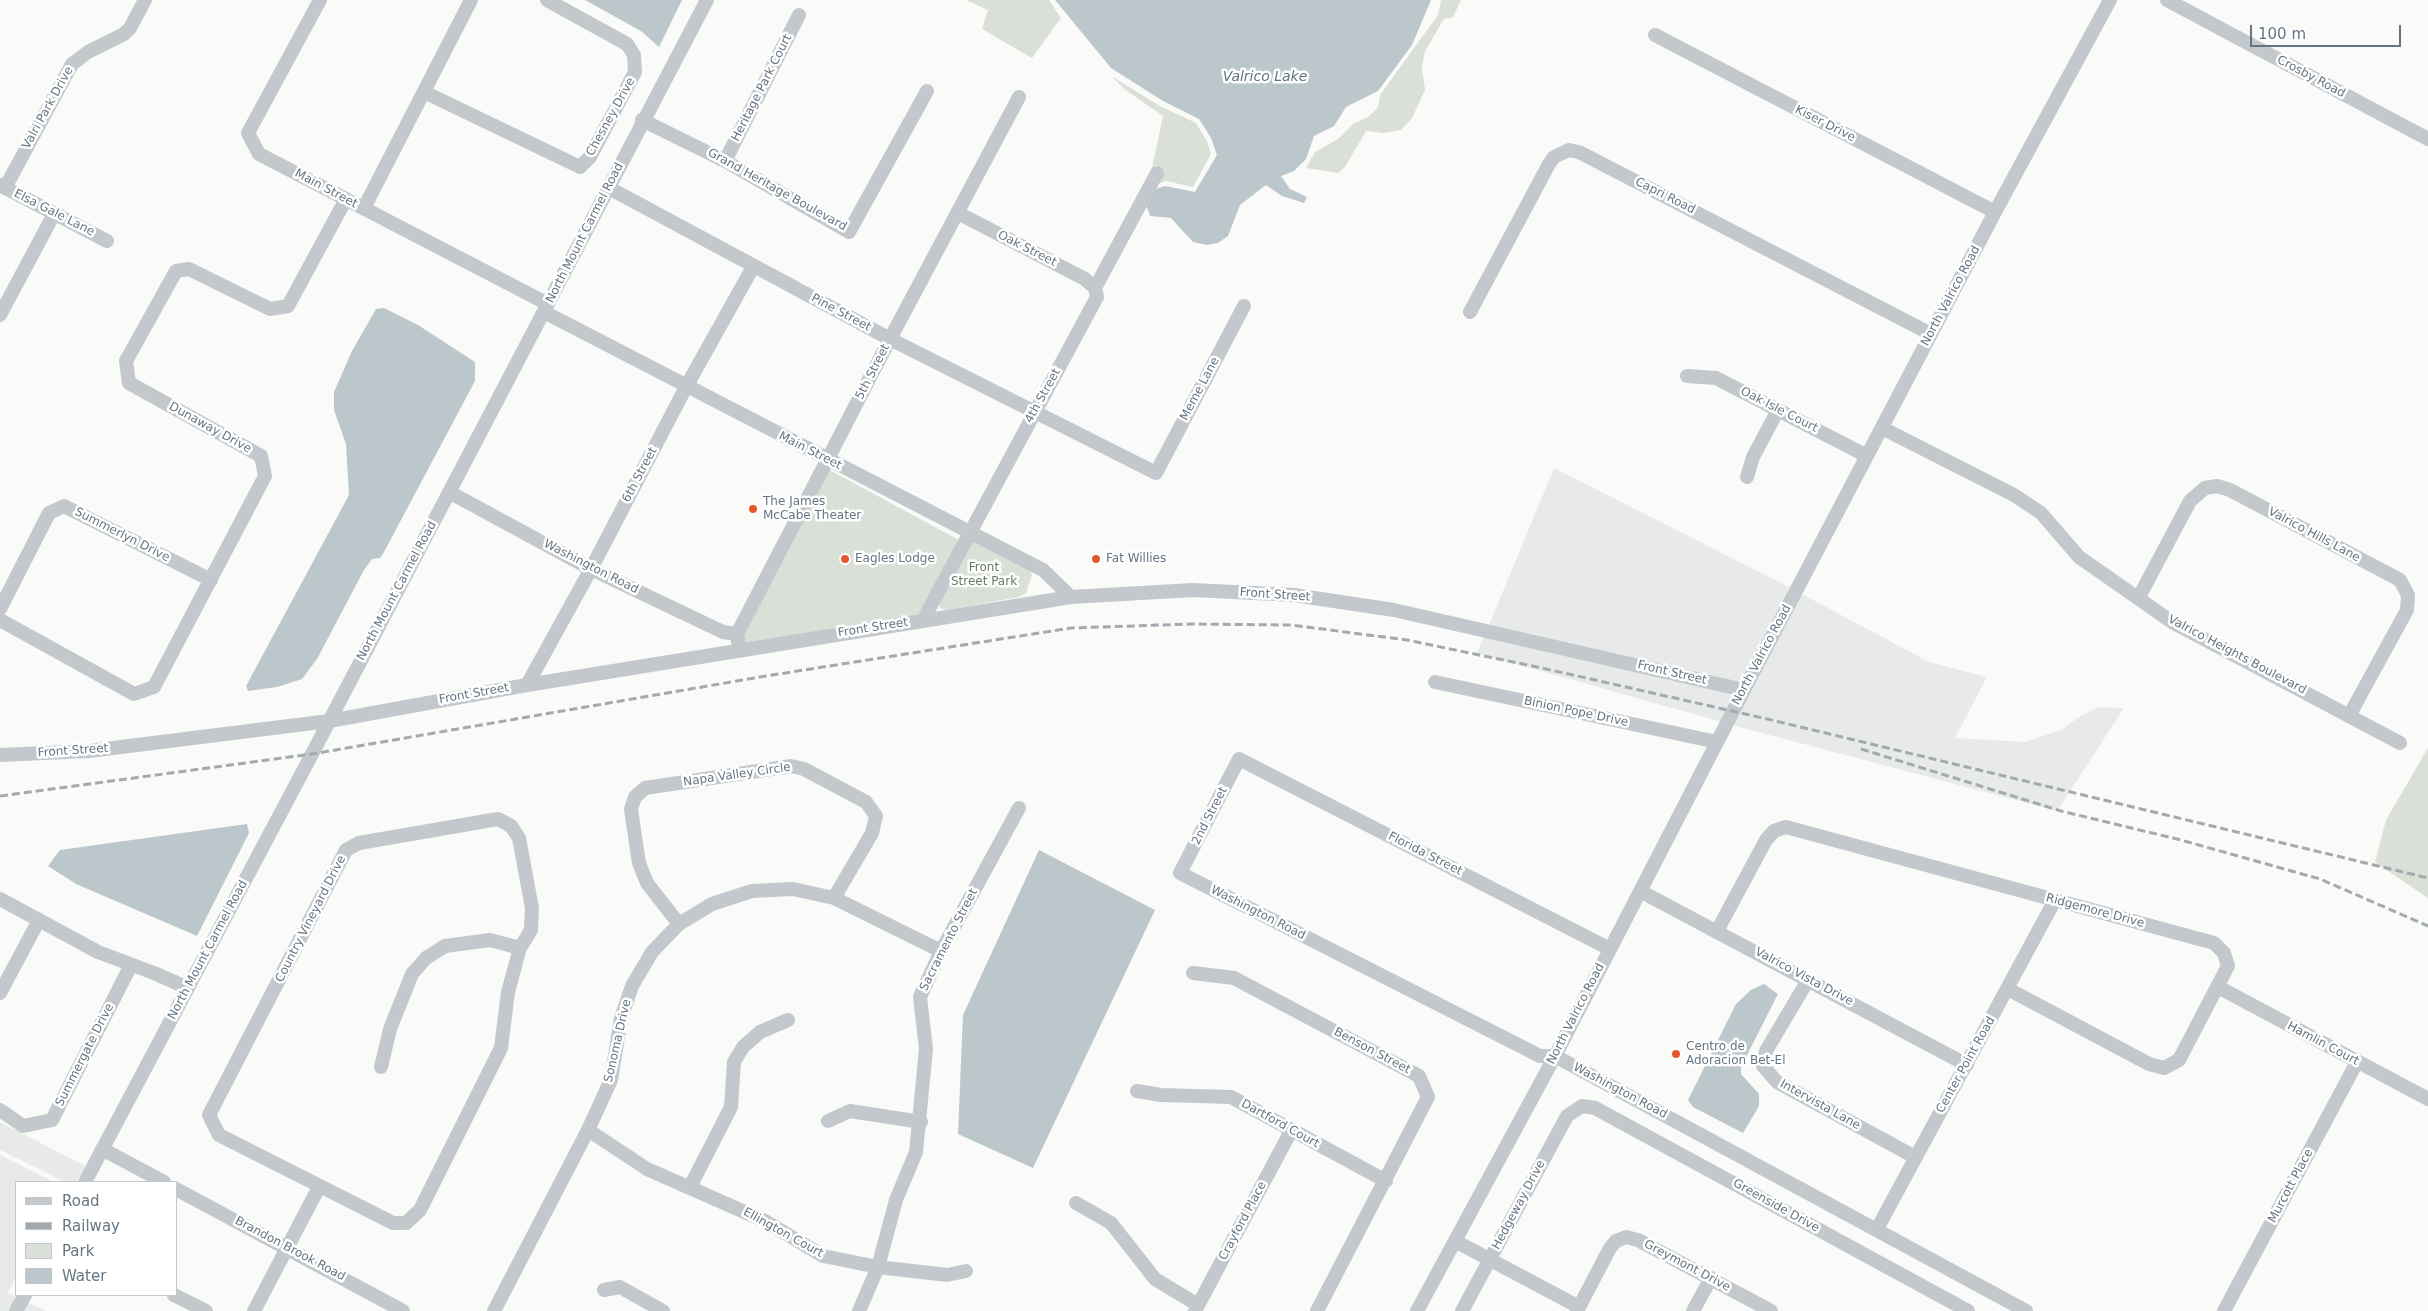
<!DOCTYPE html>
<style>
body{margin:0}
#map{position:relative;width:2428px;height:1311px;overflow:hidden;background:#fafaf8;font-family:"DejaVu Sans",sans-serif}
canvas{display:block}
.legend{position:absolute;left:15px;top:1181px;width:162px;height:115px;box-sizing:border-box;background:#fff;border:1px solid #c1c8cd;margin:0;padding:6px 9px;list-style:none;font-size:15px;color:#657683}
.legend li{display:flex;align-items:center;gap:10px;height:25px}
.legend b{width:25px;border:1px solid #c1c8cd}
.scale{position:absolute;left:2250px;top:25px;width:151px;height:22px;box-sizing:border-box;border:2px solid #657683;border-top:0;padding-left:6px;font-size:15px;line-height:18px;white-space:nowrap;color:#657683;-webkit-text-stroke:4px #fff;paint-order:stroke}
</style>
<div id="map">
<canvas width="2428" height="1311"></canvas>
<ul class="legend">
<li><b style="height:6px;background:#c3c8cc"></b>Road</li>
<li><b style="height:6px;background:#a2aab0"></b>Railway</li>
<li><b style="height:14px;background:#dadfd7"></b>Park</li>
<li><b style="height:14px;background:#bbc7cb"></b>Water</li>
</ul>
<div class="scale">100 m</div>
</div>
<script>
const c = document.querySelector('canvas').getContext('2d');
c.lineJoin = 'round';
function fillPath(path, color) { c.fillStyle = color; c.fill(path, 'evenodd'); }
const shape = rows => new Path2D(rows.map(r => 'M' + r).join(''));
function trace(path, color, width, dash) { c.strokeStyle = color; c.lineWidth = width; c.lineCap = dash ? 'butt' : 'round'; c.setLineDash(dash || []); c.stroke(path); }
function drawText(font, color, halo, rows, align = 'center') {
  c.font = font + ' "DejaVu Sans",sans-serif'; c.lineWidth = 5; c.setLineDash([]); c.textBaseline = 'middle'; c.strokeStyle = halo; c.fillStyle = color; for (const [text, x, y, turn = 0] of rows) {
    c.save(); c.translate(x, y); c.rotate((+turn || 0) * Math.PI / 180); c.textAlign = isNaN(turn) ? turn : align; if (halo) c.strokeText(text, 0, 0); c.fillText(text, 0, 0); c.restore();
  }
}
const built = shape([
 [1554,468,1791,588,1741,683,1489,625],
 [1800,593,1929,662,1987,677,1955,738,2025,742,2061,730,2082,715,2099,707,2124,708,2057,811,1732,725],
 [1484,636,1736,694,1722,722,1477,653],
 [0,1122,85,1166,76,1182,65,1182,0,1150],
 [0,1155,54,1182,16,1182,16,1277,8,1293,46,1311,0,1311]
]);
const green = shape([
 [966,0,1049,0,1061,18,1032,58,982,29,988,10],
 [1441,0,1461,0,1453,17,1444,19,1425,51,1422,68,1425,90,1412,118,1401,130,1384,133,1366,131,1345,167,1338,173,1306,168,1315,152,1338,139,1353,124,1368,117,1378,108,1380,95,1438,15],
 [1113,77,1160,106,1196,123,1207,141,1211,154,1193,187,1166,181,1157,184,1164,170,1155,165,1151,173,1163,116,1123,88],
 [828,469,959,540,920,615,743,644,744,630],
 [972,542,981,543,1028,567,1032,575,1026,593,1019,597,947,610,940,608,939,601],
 [2428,748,2428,898,2375,862,2386,820]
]);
const water = shape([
 [585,0,682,0,659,47,641,31],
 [1055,0,1431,0,1412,45,1378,91,1346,107,1334,126,1314,136,1306,159,1294,171,1281,176,1290,189,1307,197,1304,203,1282,196,1266,185,1240,205,1228,236,1218,243,1207,245,1193,242,1171,218,1150,216,1147,207,1147,200,1153,190,1165,186,1195,192,1217,155,1211,138,1199,119,1163,101,1111,68],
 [384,308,418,325,475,362,475,381,384,552,380,558,372,559,364,570,317,659,302,679,277,687,248,691,246,686,349,495,346,444,334,410,334,392,352,351,376,309],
 [247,824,249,833,197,936,76,884,48,866,60,850],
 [1039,850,1155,910,1033,1168,958,1134,963,1015],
 [1764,984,1778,994,1741,1067,1741,1074,1759,1094,1759,1106,1743,1133,1693,1107,1688,1100,1736,1004,1751,990]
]);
const minor = shape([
 [320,0,248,133,259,154,548,304],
 [2167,0,2428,139],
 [1655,35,1995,212],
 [424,92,580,167,590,157,635,72,634,55,627,44,547,0],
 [642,120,725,161,849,232,927,91],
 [725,161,799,15],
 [0,185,107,241],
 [5,188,72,64,88,52,124,34,130,28,145,0],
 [609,188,890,339,1156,473,1244,306],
 [364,208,471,0],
 [958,213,1085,279,1095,288],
 [544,312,1043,570,1071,597],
 [1470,312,1549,164,1554,157,1569,150,1579,152,1931,334],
 [0,315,54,214],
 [1687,376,1716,378,1867,456],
 [1882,428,2014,495,2041,513,2079,557,2172,622,2400,743],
 [1747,477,1753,457,1778,410],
 [449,492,591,569,723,632,737,634],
 [2139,597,2190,501,2205,488,2217,486,2230,490,2400,580,2408,595,2407,610,2349,716],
 [0,609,49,513,64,506,211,580],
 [0,620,134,694,154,687,265,476,261,456,129,383,126,361,176,271,189,269,270,309,288,306,346,199],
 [923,620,1097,297,1095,288,1157,173],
 [739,650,737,634,890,339,1019,97],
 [1435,682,1717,742],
 [527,685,591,569,686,387,753,267],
 [0,755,89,751,329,721,527,685,1071,597,1193,590,1294,595,1394,610,1744,690],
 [498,819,511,826,519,838,532,908,531,930,520,948,508,992,501,1048,420,1210,406,1223,393,1223,219,1135,209,1115,346,850,359,843,498,819],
 [1640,891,1967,1065],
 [0,899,98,952,154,973,188,988],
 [679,924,647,883,639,863,631,809,635,797,645,788,791,766,804,769,866,802,876,816,872,833,834,898],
 [1717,931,1766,840,1774,831,1786,827,2214,943,2224,953,2228,966,2179,1060,2164,1068,2149,1064,2008,989],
 [1610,949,1239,759,1180,873,1540,1056,1555,1056,2026,1311],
 [1193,973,1234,978,1419,1076,1428,1097,1317,1311],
 [1808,980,1766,1051,1763,1066,1777,1082,1915,1157],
 [2218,987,2428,1099],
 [0,993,39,920],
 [381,1067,390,1029,412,974,426,958,445,946,490,940,520,948],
 [1137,1091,1161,1095,1231,1097,1386,1181],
 [0,1110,23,1126,52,1120,131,965],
 [828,1121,850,1111,921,1122],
 [588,1130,647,1169,765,1221,823,1256,878,1267,947,1275,966,1271],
 [102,1149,164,1182],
 [85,1182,312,754,707,0],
 [690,1187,731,1107,734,1062,743,1047,760,1032,788,1020],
 [176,1189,403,1311],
 [1076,1203,1111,1223,1155,1279,1198,1305],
 [1877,1229,2055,900],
 [1455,1241,1579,1307],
 [604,1290,620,1287,663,1311],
 [174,1295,206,1311],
 [16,1311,25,1295],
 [254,1311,319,1187],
 [494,1311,588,1130,611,1080,621,1018,632,986,652,952,679,924,712,904,752,891,793,889,834,898,941,951],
 [859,1311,878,1267,896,1200,916,1152,926,1049,920,997,941,951,1019,808],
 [1195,1311,1291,1131],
 [1417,1311,1555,1056,1744,690,1995,212,2110,0],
 [1462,1311,1567,1116,1582,1106,1595,1108,1968,1311],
 [1577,1311,1610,1248,1616,1241,1626,1237,1638,1240,1771,1311],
 [1693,1311,1711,1278],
 [2224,1311,2357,1062]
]);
const rail = shape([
 [1861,749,2061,811,2181,840,2320,879,2428,926],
 [0,796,312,754,766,676,1071,628,1192,624,1291,625,1407,640,1542,668,1763,718,2428,878]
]);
const markers = [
 [753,509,5,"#e4572e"],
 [845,559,5,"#e4572e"],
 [1096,559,5,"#e4572e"],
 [1676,1054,5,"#e4572e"]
];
const streetNames = [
 ["Crosby Road",2311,77,28],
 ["Heritage Park Court",762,88,-63],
 ["Valri Park Drive",48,108,-61],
 ["Chesney Drive",611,117,-61],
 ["Kiser Drive",1825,124,27],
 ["Main Street",326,189,28],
 ["Grand Heritage Boulevard",777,190,29],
 ["Capri Road",1665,196,27],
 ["Elsa Gale Lane",54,213,27],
 ["North Mount Carmel Road",585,233,-63],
 ["Oak Street",1027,249,27],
 ["North Valrico Road",1951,296,-62],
 ["Pine Street",841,313,28],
 ["5th Street",873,372,-63],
 ["Meme Lane",1200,389,-62],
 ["4th Street",1043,396,-61],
 ["Oak Isle Court",1779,410,27],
 ["Dunaway Drive",210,428,29],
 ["Main Street",810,451,27],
 ["6th Street",640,475,-62],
 ["Summerlyn Drive",122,535,27],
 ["Valrico Hills Lane",2314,535,28],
 ["Washington Road",591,567,27],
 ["North Mount Carmel Road",397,591,-62],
 ["Front Street",1275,595,4],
 ["Front Street",873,628,-9],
 ["North Valrico Road",1762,655,-62],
 ["Valrico Heights Boulevard",2237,655,28],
 ["Front Street",1672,673,13],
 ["Front Street",474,694,-10],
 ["Binion Pope Drive",1576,712,12],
 ["Front Street",73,751,-4],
 ["Napa Valley Circle",737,775,-8],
 ["2nd Street",1210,816,-63],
 ["Florida Street",1425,854,27],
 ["Ridgemore Drive",2095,911,15],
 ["Washington Road",1258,913,27],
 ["Country Vineyard Drive",311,919,-63],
 ["Sacramento Street",949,940,-63],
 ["North Mount Carmel Road",208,950,-62],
 ["Valrico Vista Drive",1804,977,28],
 ["North Valrico Road",1576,1014,-63],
 ["Sonoma Drive",618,1041,-77],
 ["Hamlin Court",2323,1044,28],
 ["Benson Street",1372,1051,28],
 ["Summergate Drive",85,1055,-63],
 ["Center Point Road",1966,1065,-61],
 ["Washington Road",1620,1091,28],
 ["Intervista Lane",1820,1105,29],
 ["Dartford Court",1280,1124,29],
 ["Murcott Place",2291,1186,-62],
 ["Hedgeway Drive",1519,1205,-62],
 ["Greenside Drive",1776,1206,29],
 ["Crayford Place",1243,1221,-62],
 ["Ellington Court",783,1233,29],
 ["Brandon Brook Road",290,1249,28],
 ["Greymont Drive",1687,1266,28]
];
const poiNames = [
 ["The James",763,502],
 ["McCabe Theater",763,516],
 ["Eagles Lodge",855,559],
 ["Fat Willies",1106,559],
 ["Centro de",1686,1047],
 ["Adoracion Bet-El",1686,1061]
];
const parkNames = [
 ["Front",984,568],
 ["Street Park",984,582]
];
const waterNames = [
 ["Valrico Lake",1265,77]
];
fillPath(built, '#e8e9e9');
fillPath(green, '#dadfd7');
fillPath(water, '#bbc7cb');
trace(minor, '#c3c8cc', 14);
trace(rail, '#a2aab0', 3, [8, 4]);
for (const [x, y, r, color] of markers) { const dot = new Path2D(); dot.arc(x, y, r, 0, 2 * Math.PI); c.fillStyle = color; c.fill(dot); trace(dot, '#fff', 2); }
drawText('12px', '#657683', '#fff', streetNames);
drawText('12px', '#657683', '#fff', poiNames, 'left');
drawText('12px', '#687a64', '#fff', parkNames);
drawText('italic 14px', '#60757c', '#fff', waterNames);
</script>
